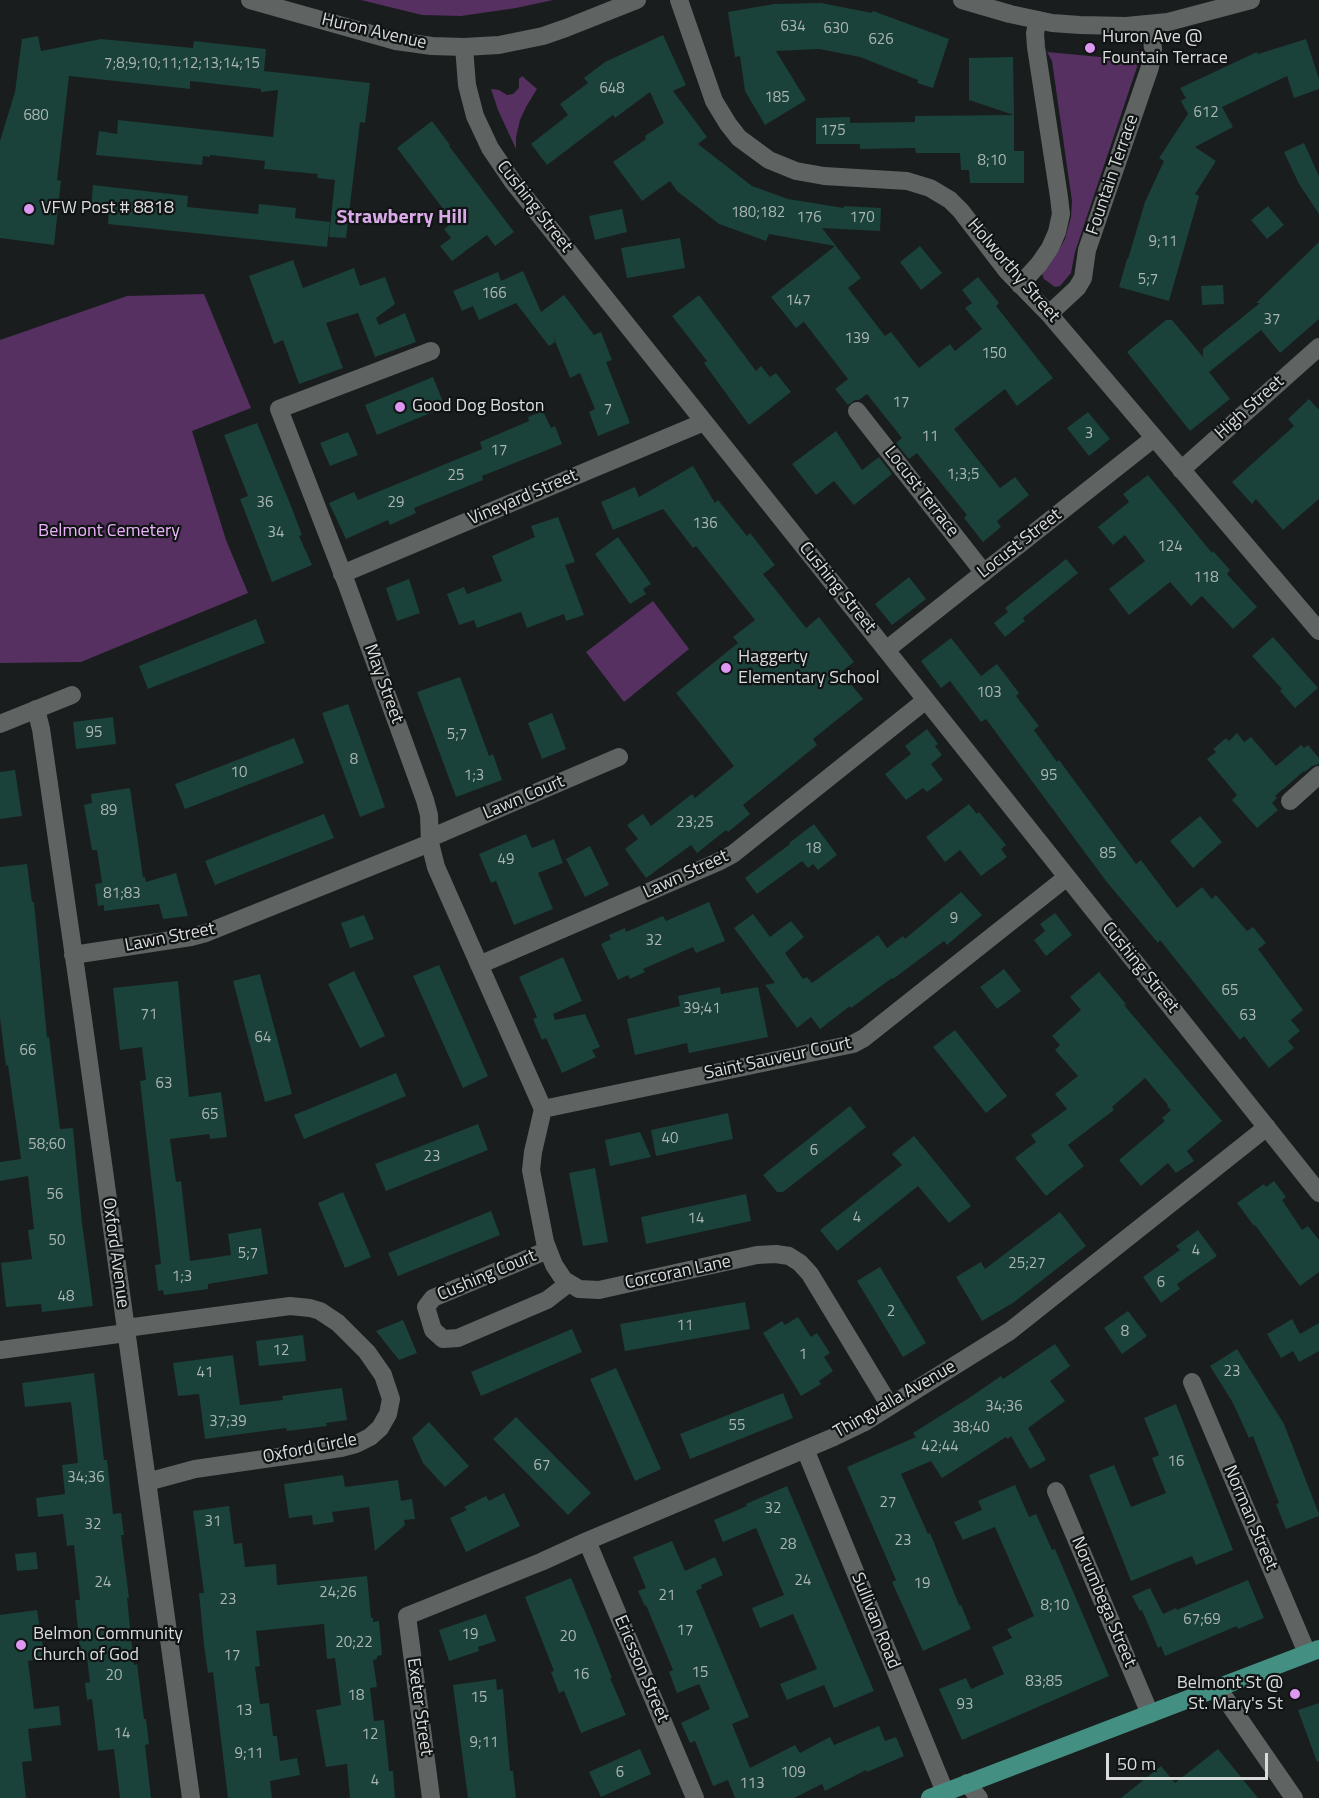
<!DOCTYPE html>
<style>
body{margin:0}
#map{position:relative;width:1319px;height:1798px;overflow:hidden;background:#1a1d1d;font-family:"Titillium Web",sans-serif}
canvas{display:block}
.scale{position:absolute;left:1106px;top:1753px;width:162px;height:27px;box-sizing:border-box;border:3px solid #dadcdc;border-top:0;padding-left:8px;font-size:18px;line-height:21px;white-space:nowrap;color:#dadcdc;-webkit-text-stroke:4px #111414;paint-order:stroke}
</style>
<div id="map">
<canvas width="1319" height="1798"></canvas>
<div class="scale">50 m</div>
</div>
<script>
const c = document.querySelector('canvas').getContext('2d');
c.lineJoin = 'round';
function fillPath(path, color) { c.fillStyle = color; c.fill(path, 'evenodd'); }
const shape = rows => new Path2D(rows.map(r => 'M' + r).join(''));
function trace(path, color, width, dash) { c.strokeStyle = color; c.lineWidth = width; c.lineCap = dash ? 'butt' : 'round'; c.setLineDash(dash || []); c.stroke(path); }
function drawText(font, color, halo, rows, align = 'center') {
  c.font = font + ' "Titillium Web",sans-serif'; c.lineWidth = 4.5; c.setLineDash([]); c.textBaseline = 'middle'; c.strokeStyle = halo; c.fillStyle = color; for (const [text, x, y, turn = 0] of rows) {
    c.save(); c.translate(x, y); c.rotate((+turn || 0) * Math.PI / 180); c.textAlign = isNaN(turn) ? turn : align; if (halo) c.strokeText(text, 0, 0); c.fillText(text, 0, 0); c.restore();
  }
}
const green = shape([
 [361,0,553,0,516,8,461,16,422,15],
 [1136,51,1141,52,1139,61,1075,252,1071,273,1060,286,1055,287,1044,279,1042,274,1057,253,1065,239,1071,217,1072,201,1052,61,1047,52,1111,58],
 [522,76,537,89,526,107,520,120,516,137,516,149,498,110,491,89,499,90,507,95,513,94,519,88,519,79],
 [204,294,251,408,192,431,226,540,248,593,81,662,0,663,0,340,127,296],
 [653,601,689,649,624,702,586,652]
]);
const building = shape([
 [821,3,872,13,873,11,949,39,933,88,917,83,918,80,860,57,819,49,776,51,806,100,765,125,745,91,740,56,735,57,728,12,774,4],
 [663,35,686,85,673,91,707,137,698,144,752,186,788,199,844,208,844,206,881,208,880,231,822,228,861,278,848,288,885,336,891,332,919,368,950,344,955,351,982,329,965,308,972,303,962,290,978,277,999,303,996,306,1053,378,1017,406,1005,389,954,429,1000,488,1015,477,1029,495,997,521,1001,527,983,542,964,518,967,515,920,457,917,453,909,459,896,443,902,438,867,394,859,400,855,400,848,405,835,389,848,379,804,322,796,328,771,297,835,246,769,234,766,241,719,224,677,191,670,181,642,201,613,162,646,139,645,136,664,123,650,92,615,118,613,115,547,165,531,144,568,115,560,104,588,83,584,78,605,62],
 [38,36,41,51,101,39,193,48,194,41,266,49,264,71,370,83,365,123,360,122,346,238,329,237,335,180,317,178,318,174,264,169,265,161,210,155,210,157,203,156,202,165,96,155,99,131,117,134,118,120,273,137,278,90,261,92,261,89,190,81,190,89,69,76,57,180,61,181,54,245,0,238,0,141,15,92,22,39],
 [1306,39,1319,79,1319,89,1294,98,1287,76,1222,107,1233,127,1195,147,1216,161,1195,194,1199,196,1169,301,1119,287,1127,259,1128,259,1145,202,1164,161,1159,158,1188,114,1181,101,1186,98,1180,88,1257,52,1258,54],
 [1013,57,1014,115,969,100,969,58],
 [1014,115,1014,151,1024,151,1024,183,970,183,969,170,961,170,960,153,916,153,915,148,860,149,860,144,816,144,816,118,850,117,850,123,915,122,915,116],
 [432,121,450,145,449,146,514,232,495,246,487,235,452,261,440,246,451,238,444,229,453,222,397,148],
 [1304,143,1319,176,1319,214,1299,184,1284,152],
 [93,185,188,196,187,207,258,214,259,204,296,208,295,218,330,222,327,247,108,224,109,212,91,210],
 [1268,206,1284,225,1267,239,1251,220],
 [622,209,627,232,595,240,589,216],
 [680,238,685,268,627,278,621,248],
 [1319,242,1319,319,1280,353,1261,330,1209,372,1230,399,1190,431,1127,352,1166,320,1172,320,1203,357,1203,349,1260,303,1256,303],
 [920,246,942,273,921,290,900,262],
 [293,260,303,288,354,268,360,286,385,277,395,304,376,318,379,325,405,313,416,342,375,357,358,313,326,323,343,368,299,384,283,340,274,344,249,276],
 [523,271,541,312,564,295,594,335,601,332,612,360,606,362,630,423,598,436,589,412,595,409,580,373,570,378,553,336,555,342,549,346,516,303,479,320,473,306,462,311,453,291,498,272,501,281],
 [1223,285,1224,304,1202,305,1201,286],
 [699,295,756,371,761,366,770,377,776,373,791,392,749,425,704,363,707,361,672,316],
 [433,377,445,407,377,435,365,405],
 [1309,399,1319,410,1319,499,1283,530,1256,499,1252,504,1232,482,1294,426,1288,419],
 [543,411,551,428,555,426,562,444,482,476,483,480,414,508,416,513,390,525,388,520,346,539,329,503,354,492,358,500,482,449,480,442,529,421,528,417],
 [1088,412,1110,439,1089,456,1067,428],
 [257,423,291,506,302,535,299,536,312,565,272,582,240,499,248,496,224,435],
 [836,431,862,470,879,457,892,474,854,505,834,481,816,495,792,464],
 [348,432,358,455,330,466,320,443],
 [693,466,715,503,718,500,747,536,750,533,775,565,763,574,806,628,819,617,854,662,841,672,863,699,813,739,817,745,743,805,750,814,728,832,726,830,697,853,691,845,646,878,625,849,638,839,627,825,643,814,651,826,692,794,695,798,734,766,676,693,738,643,733,637,755,620,696,546,693,548,663,509,613,530,601,502,635,487,639,497],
 [1148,475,1212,553,1213,551,1230,570,1227,574,1257,607,1233,629,1202,596,1191,606,1170,582,1129,615,1109,589,1145,561,1125,535,1113,545,1098,527,1129,502,1123,494],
 [558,517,575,562,565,565,584,615,566,621,564,614,527,628,521,612,477,628,474,620,459,625,447,594,464,587,467,594,502,581,492,556,535,537,531,526],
 [618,537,651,584,643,589,646,594,630,604,595,554],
 [1066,559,1078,573,1023,618,1025,621,1005,637,994,623,1008,612,1005,608],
 [909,577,926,599,892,625,875,604],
 [409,579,420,613,397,621,386,588],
 [256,619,265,643,148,689,139,666],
 [1273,637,1318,688,1295,708,1280,691,1282,689,1252,656],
 [951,638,981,676,997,664,1019,693,1016,696,1039,726,1034,730,1057,762,1059,760,1136,864,1141,860,1177,908,1202,887,1212,899,1216,895,1247,931,1253,927,1266,943,1258,949,1303,1010,1291,1020,1300,1031,1288,1041,1294,1048,1269,1068,1244,1036,1240,1040,1160,940,1158,943,1106,881,986,719,981,722,950,681,941,688,921,661],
 [460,677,489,756,493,754,502,780,456,797,417,692],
 [348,704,385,807,360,817,322,713],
 [552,713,566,749,542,759,528,723],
 [113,717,116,744,76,749,73,722],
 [927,729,938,744,935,746,942,755,931,764,943,780,927,792,923,788,906,800,885,774,911,754,905,746],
 [1237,733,1244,742,1251,737,1276,766,1301,745,1304,748,1308,745,1319,758,1319,764,1312,766,1305,772,1304,771,1275,796,1277,798,1272,803,1278,810,1257,828,1232,800,1237,795,1207,759,1216,752,1213,749,1226,738,1229,741],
 [294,738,304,763,185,809,175,784],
 [15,770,22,816,0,819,0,772],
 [130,788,143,877,145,877,146,882,176,873,188,916,163,919,159,904,104,911,104,905,98,906,95,884,102,883,97,850,92,850,84,805,92,803,91,794],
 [969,804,977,814,979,812,1006,845,1001,849,1007,857,981,876,960,850,945,862,926,837],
 [324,814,334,838,215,885,205,861],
 [1200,816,1222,842,1193,868,1170,841],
 [814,824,837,855,818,870,813,864,808,868,802,861,757,894,745,878,790,844,789,843],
 [526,834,532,848,554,839,563,863,538,873,553,909,514,925,496,881,491,883,479,854],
 [590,846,609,885,585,897,566,859],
 [27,864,32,902,34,902,47,1037,49,1037,60,1129,73,1128,82,1223,93,1306,42,1312,41,1304,6,1307,1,1263,32,1259,28,1230,34,1229,28,1176,0,1181,0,1162,21,1159,8,1065,6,1066,0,1018,0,867],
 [961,892,982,915,947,945,944,941,893,979,892,978,851,1008,850,1006,820,1029,811,1017,797,1028,765,985,775,983,734,928,753,914,770,937,791,921,804,937,785,953,803,979,807,977,812,983,878,935,887,948,903,936,905,939],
 [709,902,725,941,696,953,693,947,643,969,645,972,630,979,628,975,618,980,601,944,611,939,609,935,625,928,626,932,663,916,666,921],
 [1055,913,1072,935,1046,956,1034,940,1045,931,1040,924],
 [364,915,374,939,350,948,341,923],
 [563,957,582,1001,553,1014,555,1020,585,1014,600,1047,592,1050,596,1057,562,1073,546,1038,542,1040,533,1019,537,1017,519,977],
 [439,965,488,1076,463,1088,413,976],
 [1004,969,1021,991,997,1009,980,987],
 [354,971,385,1036,360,1048,328,984],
 [1099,972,1126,1004,1124,1005,1222,1121,1187,1151,1194,1161,1176,1173,1168,1163,1141,1186,1119,1160,1165,1121,1162,1118,1171,1110,1167,1106,1168,1105,1145,1078,1112,1107,1114,1110,1068,1145,1084,1166,1046,1196,1015,1158,1036,1142,1031,1135,1067,1109,1055,1094,1078,1076,1055,1050,1060,1045,1052,1036,1081,1010,1070,997],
 [260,974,292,1094,265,1102,233,981],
 [178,981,189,1097,221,1092,227,1137,210,1139,209,1134,170,1139,176,1182,181,1181,190,1261,231,1255,228,1234,261,1228,268,1274,208,1284,208,1289,164,1295,163,1290,158,1291,155,1265,161,1264,140,1081,146,1080,142,1047,120,1050,113,988],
 [720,987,721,994,758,987,768,1037,689,1053,687,1043,635,1055,627,1019,680,1006,678,996],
 [955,1030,1007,1096,986,1113,933,1047],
 [396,1073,406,1096,304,1139,294,1115],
 [850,1106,866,1127,783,1192,777,1192,763,1175],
 [728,1113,733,1139,656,1156,651,1130],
 [478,1124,488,1150,386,1191,375,1164],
 [640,1132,651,1157,610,1166,605,1140],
 [914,1136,971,1206,949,1223,918,1186,837,1251,820,1230,902,1165,892,1154],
 [595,1168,608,1242,583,1246,569,1173],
 [1274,1181,1286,1197,1282,1200,1302,1230,1308,1226,1319,1240,1319,1272,1300,1286,1255,1225,1254,1226,1237,1203,1264,1184,1266,1187],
 [343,1192,371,1257,345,1268,318,1203],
 [746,1194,751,1221,646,1244,641,1217],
 [491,1211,500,1235,398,1276,388,1253],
 [1060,1212,1086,1246,1013,1303,982,1321,956,1277,981,1262,985,1269],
 [1198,1230,1217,1256,1177,1284,1180,1289,1161,1303,1143,1277,1180,1250,1176,1246],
 [880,1267,926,1343,903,1357,857,1281],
 [745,1302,750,1329,625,1351,620,1324],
 [1128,1311,1147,1336,1122,1354,1104,1328],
 [798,1317,811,1337,817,1333,830,1353,824,1357,833,1371,819,1381,821,1384,801,1396,763,1333,782,1321,785,1325],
 [1292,1319,1300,1334,1319,1323,1319,1351,1299,1362,1293,1351,1281,1358,1267,1334],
 [403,1320,417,1353,399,1360,376,1331],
 [572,1329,582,1352,481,1396,471,1372],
 [303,1335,306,1361,259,1366,256,1341],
 [1055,1344,1070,1366,1050,1381,1065,1401,1028,1428,1046,1460,1030,1469,1011,1436,1008,1439,1006,1437,942,1478,931,1461,901,1474,928,1534,930,1533,959,1605,961,1605,971,1629,923,1651,892,1582,896,1580,847,1467,916,1437,913,1433,969,1398,1001,1376,1003,1379],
 [1237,1349,1284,1424,1319,1514,1319,1516,1286,1529,1276,1504,1279,1503,1253,1436,1249,1438,1233,1403,1210,1366],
 [233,1355,240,1405,283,1400,282,1396,342,1388,347,1420,326,1423,327,1426,287,1431,286,1428,205,1439,199,1394,178,1396,173,1363],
 [616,1368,661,1469,635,1481,590,1379],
 [94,1373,104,1460,107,1460,113,1514,121,1513,124,1535,121,1535,129,1598,127,1598,134,1665,137,1664,144,1719,146,1719,149,1744,145,1745,151,1798,120,1798,114,1749,98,1751,92,1699,87,1700,85,1683,90,1682,86,1650,80,1650,75,1600,80,1600,74,1545,67,1546,63,1514,38,1517,36,1498,65,1494,62,1465,78,1463,71,1402,25,1407,22,1383],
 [783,1393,793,1418,690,1459,680,1434],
 [1176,1404,1233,1550,1196,1565,1192,1556,1131,1581,1089,1475,1114,1465,1131,1507,1166,1493,1152,1458,1159,1455,1144,1418],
 [516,1417,591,1493,568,1515,493,1439],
 [429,1422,469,1466,445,1487,423,1463,412,1438],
 [343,1475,345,1487,398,1480,401,1501,412,1499,415,1519,404,1520,405,1525,375,1551,369,1507,332,1512,334,1522,313,1525,312,1515,289,1518,284,1484],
 [1015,1485,1029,1517,1036,1514,1052,1550,1055,1549,1109,1676,962,1740,939,1689,966,1678,971,1689,1004,1674,992,1647,1012,1638,1007,1629,1034,1616,995,1527,963,1540,954,1522,982,1510,978,1501],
 [787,1486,874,1691,834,1708,824,1685,787,1700,780,1684,817,1669,793,1614,760,1628,752,1608,784,1595,756,1528,723,1542,714,1520,747,1506,746,1504],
 [504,1493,520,1526,466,1552,450,1518,467,1510,464,1507,486,1496,489,1501],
 [229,1506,234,1544,242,1543,245,1567,276,1564,277,1585,367,1576,371,1618,373,1618,373,1622,379,1621,382,1655,377,1656,377,1659,373,1660,377,1687,370,1688,374,1721,384,1720,389,1771,393,1771,395,1798,350,1798,347,1764,326,1767,316,1710,341,1705,335,1658,327,1659,324,1624,256,1631,260,1666,255,1667,260,1704,269,1703,273,1736,277,1736,280,1761,297,1758,300,1775,270,1781,272,1798,228,1798,213,1672,208,1673,204,1645,199,1593,204,1593,193,1511],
 [672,1541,685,1571,715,1557,723,1575,701,1585,702,1588,696,1591,749,1717,732,1724,750,1768,795,1745,800,1753,830,1737,834,1745,879,1726,885,1741,896,1737,904,1756,867,1772,866,1770,825,1791,822,1784,794,1798,735,1798,728,1780,713,1786,695,1741,690,1743,681,1723,710,1709,699,1684,677,1693,669,1672,673,1670,646,1605,645,1606,638,1591,646,1588,633,1557],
 [36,1552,38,1569,17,1571,15,1554],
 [571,1578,596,1638,612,1678,610,1678,626,1715,581,1733,564,1691,559,1693,551,1672,554,1671,525,1597],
 [1248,1580,1264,1618,1238,1629,1237,1626,1165,1656,1161,1646,1158,1648,1142,1610,1140,1611,1132,1596,1150,1588,1163,1614,1176,1608,1177,1610],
 [37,1610,45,1658,28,1661,34,1709,59,1706,61,1725,28,1729,32,1761,22,1762,26,1798,0,1798,0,1615],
 [486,1614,496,1641,478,1647,479,1651,449,1661,439,1630],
 [496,1679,497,1690,503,1689,510,1771,513,1771,516,1798,468,1798,453,1685],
 [1319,1703,1319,1761,1317,1762,1298,1710],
 [640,1749,651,1774,601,1797,589,1772],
 [1218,1749,1258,1798,1121,1798,1161,1766,1175,1783]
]);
const street = shape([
 [679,0,714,101,728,124,739,138,769,160,796,171,824,176,907,181,930,188,950,200,961,211,1007,271,1049,314,1319,631],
 [464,47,467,85,475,116,490,148,513,182,1319,1193],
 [1020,285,1039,264,1050,248,1057,232,1061,214,1059,197,1036,47,1035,33,1038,20],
 [1049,314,1077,288,1083,278,1087,250,1150,67,1153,49,1151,24],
 [431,351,279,409,347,585,425,800,429,815,430,843,436,867,543,1109],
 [857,411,984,573],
 [1181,470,1319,347],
 [342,574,704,422],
 [886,650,1154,438],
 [36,709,41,729,82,1012,191,1798],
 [0,724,72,695],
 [1290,801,1319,775],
 [430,838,619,757],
 [73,955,191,937,206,933,430,843],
 [479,965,718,862,733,854,926,700],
 [543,1109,533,1152,531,1170,545,1242,554,1265,564,1280,579,1289,599,1290,757,1255,776,1254,789,1256,800,1263,810,1274,890,1406],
 [543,1109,853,1044,864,1038,1067,877],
 [548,1250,433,1298,426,1307,433,1330,443,1339,458,1338,547,1300,569,1283],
 [126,1328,290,1306,310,1308,320,1311,338,1323,367,1352,383,1375,391,1399,388,1414,380,1428,370,1437,356,1444,341,1448,195,1469,147,1482],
 [0,1350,126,1333],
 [1192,1382,1307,1653],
 [805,1449,945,1792],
 [1056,1491,1150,1714],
 [587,1541,695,1798],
 [1218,1688,1294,1798],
 [967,1783,979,1798],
 [431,1798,407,1616,541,1562,587,1541,834,1437,863,1423,1010,1331,1267,1127]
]);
const secondary = shape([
 [250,0,396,41,432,46,464,47,499,45,543,36,566,28,637,0],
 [962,0,1010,14,1052,23,1080,25,1126,26,1168,22,1251,0]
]);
const primary = shape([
 [930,1798,1319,1649]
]);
const markers = [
 [1090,48,6,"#de98f2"],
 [29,209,6,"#de98f2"],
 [400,407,6,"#de98f2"],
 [726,668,6,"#de98f2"],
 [21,1645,6,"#de98f2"],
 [1295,1694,6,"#de98f2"]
];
const numberNames = [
 ["634",793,27],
 ["630",836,29],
 ["626",881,40],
 ["7;8;9;10;11;12;13;14;15",182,64],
 ["648",612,89],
 ["185",777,98],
 ["612",1206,113],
 ["680",36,116],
 ["175",833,131],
 ["8;10",992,161],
 ["180;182",758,213],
 ["176",809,218],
 ["170",862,218],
 ["9;11",1163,242],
 ["5;7",1148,280],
 ["166",494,294],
 ["147",798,301],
 ["37",1272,320],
 ["139",857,339],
 ["150",994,354],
 ["17",901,403],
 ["7",608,410],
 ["3",1089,434],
 ["11",930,437],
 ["17",499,451],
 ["1;3;5",963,475],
 ["25",456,476],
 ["36",265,503],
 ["29",396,503],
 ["136",705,524],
 ["34",276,533],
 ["124",1170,547],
 ["118",1206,578],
 ["103",989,693],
 ["95",94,733],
 ["5;7",457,735],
 ["8",354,760],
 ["10",239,773],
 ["1;3",474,776],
 ["95",1049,776],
 ["89",109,811],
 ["23;25",695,823],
 ["18",813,849],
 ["85",1108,854],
 ["49",506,860],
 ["81;83",122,894],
 ["9",954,919],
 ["32",654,941],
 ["65",1230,991],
 ["39;41",702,1009],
 ["71",149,1015],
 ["63",1248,1016],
 ["64",263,1038],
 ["66",28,1051],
 ["63",164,1084],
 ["65",210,1115],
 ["40",670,1139],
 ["58;60",47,1145],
 ["6",814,1151],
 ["23",432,1157],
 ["56",55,1195],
 ["4",857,1218],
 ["14",696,1219],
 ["50",57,1241],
 ["4",1196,1251],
 ["5;7",248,1254],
 ["25;27",1027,1264],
 ["1;3",182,1277],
 ["6",1161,1283],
 ["48",66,1297],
 ["2",891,1312],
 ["11",685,1326],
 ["8",1125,1332],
 ["12",281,1351],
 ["1",803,1355],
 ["23",1232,1372],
 ["41",205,1373],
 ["34;36",1004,1407],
 ["37;39",228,1422],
 ["55",737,1426],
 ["38;40",971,1428],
 ["42;44",940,1447],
 ["16",1176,1462],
 ["67",542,1466],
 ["34;36",86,1478],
 ["27",888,1503],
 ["32",773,1509],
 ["31",213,1522],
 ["32",93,1525],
 ["23",903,1541],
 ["28",788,1545],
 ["24",803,1581],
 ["24",103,1583],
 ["19",922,1584],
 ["24;26",338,1593],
 ["21",667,1596],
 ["23",228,1600],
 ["8;10",1055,1606],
 ["67;69",1202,1620],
 ["17",685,1631],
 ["19",470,1635],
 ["20",568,1637],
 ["20;22",354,1643],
 ["17",232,1656],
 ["15",700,1673],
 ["16",581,1675],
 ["20",114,1676],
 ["83;85",1044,1682],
 ["18",356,1696],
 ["15",479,1698],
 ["93",965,1705],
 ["13",244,1711],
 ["14",122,1734],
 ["12",370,1735],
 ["9;11",484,1743],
 ["9;11",249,1754],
 ["6",620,1773],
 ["109",793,1773],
 ["4",375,1781],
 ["113",752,1784]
];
const streetNames = [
 ["Huron Avenue",374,32,13],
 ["Fountain Terrace",1113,175,-71],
 ["Cushing Street",534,207,52],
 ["Holworthy Street",1013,271,49],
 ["High Street",1250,408,-42],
 ["Locust Terrace",921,492,52],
 ["Vineyard Street",523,498,-23],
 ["Locust Street",1020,544,-38],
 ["Cushing Street",837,588,51],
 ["May Street",383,684,70],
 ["Lawn Court",524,798,-23],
 ["Lawn Street",686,875,-25],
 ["Lawn Street",170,938,-11],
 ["Cushing Street",1140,968,51],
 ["Saint Sauveur Court",778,1059,-12],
 ["Oxford Avenue",115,1253,82],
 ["Corcoran Lane",678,1273,-12],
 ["Cushing Court",487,1276,-23],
 ["Thingvalla Avenue",895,1400,-30],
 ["Oxford Circle",310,1449,-11],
 ["Norman Street",1250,1518,67],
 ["Norumbega Street",1103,1602,67],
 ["Sullivan Road",875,1621,68],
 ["Ericsson Street",641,1669,67],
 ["Exeter Street",419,1707,82]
];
const poiNames = [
 ["Huron Ave @",1102,38],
 ["Fountain Terrace",1102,59],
 ["VFW Post # 8818",41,209],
 ["Good Dog Boston",412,407],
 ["Haggerty",738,658],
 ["Elementary School",738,679],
 ["Belmon Community",33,1635],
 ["Church of God",33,1656],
 ["Belmont St @",1283,1684,"right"],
 ["St. Mary's St",1283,1705,"right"]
];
const parkNames = [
 ["Belmont Cemetery",109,532]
];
const neighbourhoodNames = [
 ["Strawberry Hill",402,218]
];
fillPath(green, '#563061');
fillPath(building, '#1a413a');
trace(street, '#5f6362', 18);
trace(secondary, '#5f6362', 18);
trace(primary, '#438f82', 18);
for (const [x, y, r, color] of markers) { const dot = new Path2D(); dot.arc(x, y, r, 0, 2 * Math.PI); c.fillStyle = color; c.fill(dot); trace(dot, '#111414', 2); }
drawText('15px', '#aab5b4', null, numberNames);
drawText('18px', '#dadcdc', '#111414', streetNames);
drawText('18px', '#dadcdc', '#111414', poiNames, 'left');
drawText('18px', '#edb3fd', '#111414', parkNames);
drawText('bold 20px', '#daaae8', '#111414', neighbourhoodNames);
</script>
